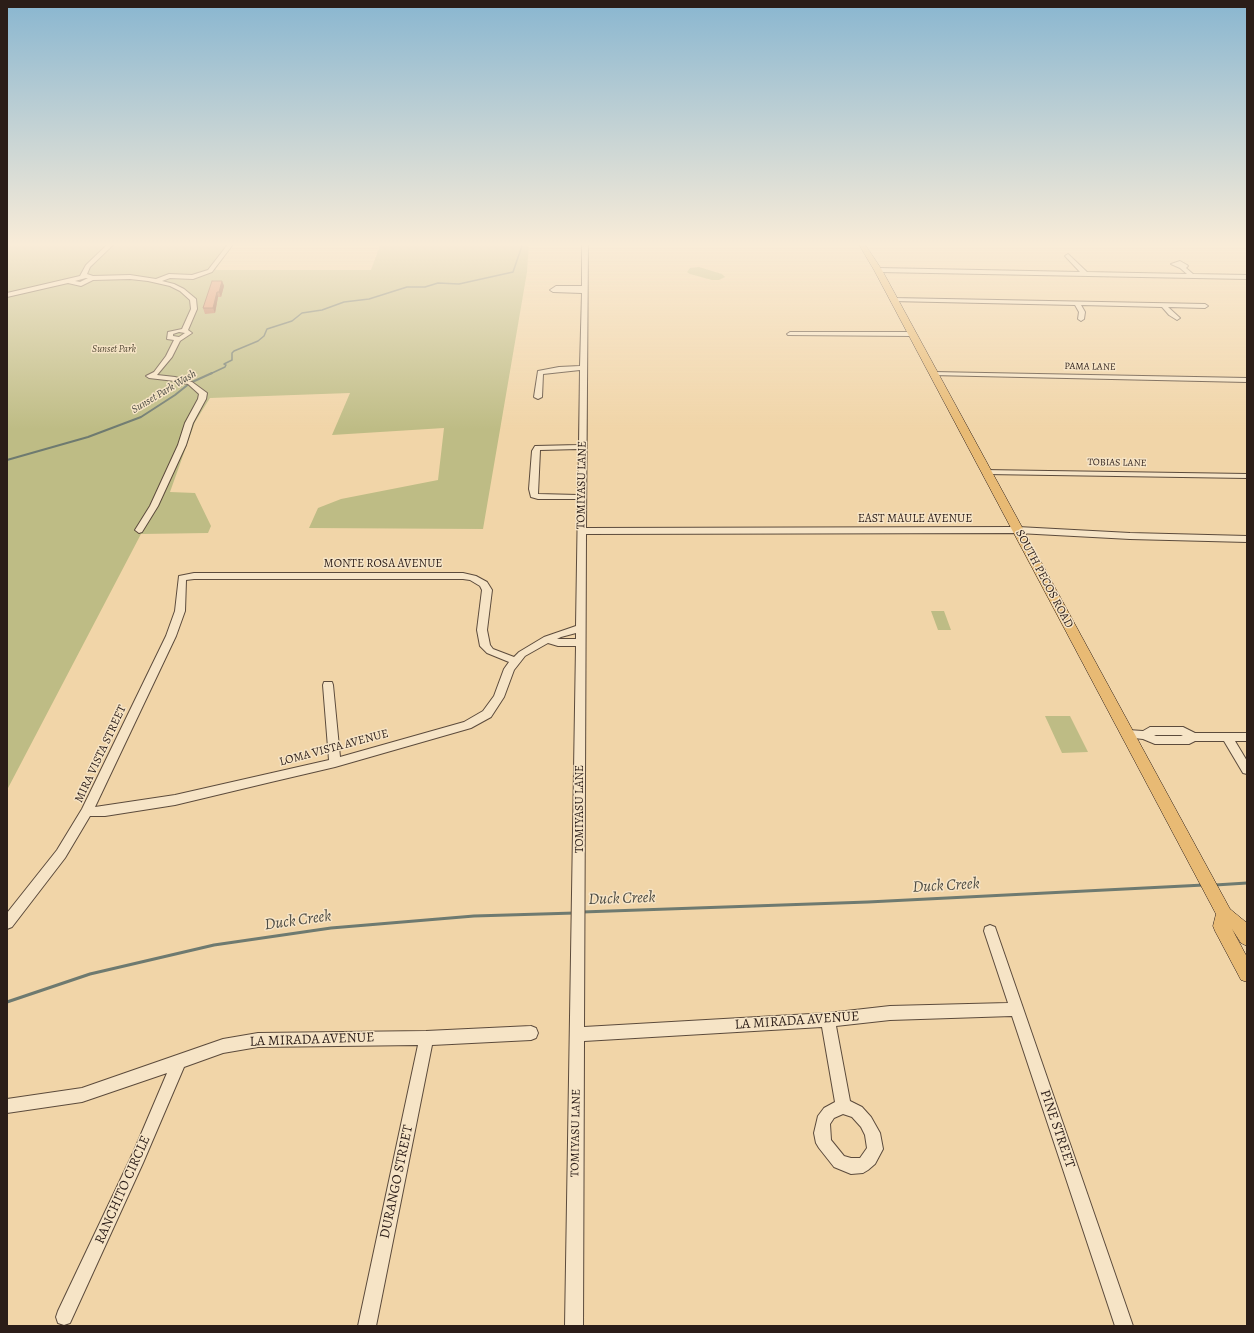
<!DOCTYPE html>
<style>
body{margin:0}
#map{position:relative;width:1254px;height:1333px;overflow:hidden;background:#f1d5a8;font-family:Alegreya,serif}
canvas{display:block}
.frame{position:absolute;inset:0;border:8px solid #2b1d18;pointer-events:none}
</style>
<div id="map">
<canvas width="1254" height="1333"></canvas>
<div class="frame"></div>
</div>
<script>
const c = document.querySelector('canvas').getContext('2d');
c.lineJoin = 'round';
function fillPath(path, color) { c.fillStyle = color; c.fill(path, 'evenodd'); }
const shape = rows => new Path2D(rows.map(r => 'M' + r).join(''));
function trace(path, color, width, dash) { c.strokeStyle = color; c.lineWidth = width; c.lineCap = dash ? 'butt' : 'round'; c.setLineDash(dash || []); c.stroke(path); }
function drawText(font, color, halo, rows, align = 'center') {
  c.font = font + ' Alegreya,serif'; c.lineWidth = 3; c.setLineDash([]); c.textBaseline = 'middle'; c.strokeStyle = halo; c.fillStyle = color; for (const [text, x, y, turn = 0] of rows) {
    c.save(); c.translate(x, y); c.rotate((+turn || 0) * Math.PI / 180); c.textAlign = isNaN(turn) ? turn : align; if (halo) c.strokeText(text, 0, 0); c.fillText(text, 0, 0); c.restore();
  }
}
const green = shape([
 [7,243,231,243,214,267,216,270,371,270,381,243,529,243,527,272,483,529,309,528,318,508,341,499,438,480,444,428,332,435,350,393,210,398,195,422,170,492,195,493,211,526,208,533,141,534,7,790],
 [699,267,722,274,725,277,719,280,712,280,690,274,687,272,690,268],
 [931,611,944,611,951,630,938,630],
 [1045,716,1070,716,1088,752,1062,753]
]);
const streamFar2 = shape([
 [210,374,225,367,226,365,224,364,232,360,232,353,234,351,258,341,264,336,267,329,292,321,302,313,322,310,344,302,369,299,407,287,425,287,438,283,459,284,513,272,523,243]
]);
const streamFar1 = shape([
 [7,460,88,437,141,417,175,395,190,383,212,373]
]);
const stream = shape([
 [1215,885,1247,883],
 [582,912,868,902,1204,885],
 [7,1002,90,974,214,945,331,928,474,916,575,913]
]);
const minor = shape([
 [109,243,115,243,90,267,87,274,93,276,130,275,156,279,169,274,192,275,208,270,229,243,234,243,212,272,193,279,170,278,162,281,174,284,184,289,196,299,197,309,188,330,192,333,180,341,172,357,157,375,175,377,192,382,207,393,206,399,193,423,186,445,158,506,142,532,139,533,135,530,150,506,178,445,185,423,198,399,199,394,188,384,175,381,149,378,146,376,154,372,166,356,174,340,167,339,168,332,182,329,191,309,190,300,180,291,170,286,148,281,130,279,93,280,81,286,68,283,7,297,7,293,80,276,86,265,109,243],
 [86,278,88,278,80,282,75,281,86,278],
 [179,332,185,333,179,337,173,336,173,334,179,332],
 [582,243,588,243,586,528,1018,527,1130,533,1247,536,1247,542,1130,539,1018,533,586,534,584,1027,828,1013,890,1006,1008,1003,984,931,985,927,990,925,995,927,1133,1326,1115,1326,1012,1016,890,1020,836,1026,850,1101,862,1107,871,1117,880,1133,883,1149,875,1164,868,1170,863,1173,851,1174,834,1167,819,1148,816,1143,814,1133,818,1116,824,1108,835,1102,822,1027,584,1041,583,1326,565,1326,576,646,558,646,548,643,525,656,514,670,504,697,491,717,471,728,335,767,271,782,175,805,105,816,90,816,65,858,12,927,7,929,7,913,57,850,82,809,166,636,175,611,179,576,194,573,463,573,476,576,487,582,492,590,487,630,490,645,493,649,514,657,519,652,544,637,576,626,578,499,538,499,531,497,529,489,532,451,535,446,579,445,580,370,543,374,542,397,538,399,534,397,538,371,559,367,580,366,582,293,553,292,550,290,556,286,582,286,582,243],
 [579,449,578,495,538,494,540,450,579,449],
 [194,579,463,579,470,580,480,586,482,590,477,630,480,646,487,653,509,662,504,669,494,696,483,711,464,722,340,757,333,685,332,682,324,682,323,685,329,760,175,795,95,807,176,636,185,611,186,580,194,579],
 [576,633,576,639,557,639,561,637,576,633],
 [843,1114,852,1117,861,1127,865,1135,867,1148,860,1158,851,1158,844,1156,831,1140,830,1124,834,1118,843,1114],
 [1068,254,1087,272,1187,274,1180,268,1171,264,1180,261,1187,265,1188,266,1186,268,1193,274,1247,275,1247,279,878,272,875,270,878,268,1080,272,1065,256,1068,254],
 [893,298,1205,304,1208,306,1205,308,1168,307,1180,318,1177,320,1169,315,1162,307,1081,305,1085,312,1084,319,1081,321,1078,319,1079,312,1075,305,891,301,891,299,893,298],
 [790,332,911,332,914,334,911,336,788,335,787,334,790,332],
 [933,372,1247,378,1247,382,931,375,930,374,933,372],
 [983,470,1247,474,1247,478,986,474,983,474,983,470],
 [1150,727,1183,727,1195,733,1247,733,1247,741,1235,741,1247,761,1247,774,1243,773,1224,741,1195,741,1189,744,1155,744,1143,739,1124,737,1123,734,1124,731,1128,730,1143,731,1150,727],
 [1154,735,1181,735,1183,736,1156,736,1154,735],
 [531,1026,536,1028,538,1033,536,1038,531,1040,432,1045,376,1326,358,1326,418,1045,258,1047,223,1053,184,1067,143,1163,70,1323,64,1325,58,1323,56,1317,58,1311,133,1153,167,1073,82,1102,7,1113,7,1099,82,1088,223,1039,258,1033,426,1031,531,1026]
]);
const major = shape([
 [858,243,864,243,882,270,1230,909,1247,923,1247,946,1241,943,1232,929,1247,957,1247,982,1241,980,1215,931,1213,926,1216,914,874,270,858,243]
]);
const wall = shape([
 [222,281,224,286,221,297,218,297,215,313,205,314,203,308]
]);
const shadedWall = shape([
 [222,281,224,286,221,297,219,292],
 [217,292,218,297,215,313,213,308]
]);
const building = shape([
 [212,281,222,281,219,292,217,292,213,308,203,308,212,281]
]);
const farParknames = [
 ["Sunset Park",114,350]
];
const farStreetnames = [
 ["PAMA LANE",1090,367,1],
 ["TOBIAS LANE",1117,463,1]
];
const farWaternames = [
 ["Sunset Park Wash",164,392,-31]
];
const streetNames = [
 ["TOMIYASU LANE",582,485,-89],
 ["EAST MAULE AVENUE",915,519],
 ["MONTE ROSA AVENUE",383,564],
 ["SOUTH PECOS ROAD",1044,579,62],
 ["LOMA VISTA AVENUE",334,748,-15],
 ["MIRA VISTA STREET",101,754,-65],
 ["TOMIYASU LANE",580,809,-90],
 ["TOMIYASU LANE",576,1133,-89]
];
const nearStreetnames = [
 ["LA MIRADA AVENUE",797,1021,-4],
 ["LA MIRADA AVENUE",312,1040,-2],
 ["PINE STREET",1057,1129,71],
 ["DURANGO STREET",397,1182,-78],
 ["RANCHITO CIRCLE",123,1190,-66]
];
const nearWaternames = [
 ["Duck Creek",946,886,-3],
 ["Duck Creek",622,899,-2],
 ["Duck Creek",298,921,-8]
];
fillPath(green, '#bebc85');
trace(streamFar2, '#6e7a70', 1.5);
trace(streamFar1, '#6e7a70', 2);
trace(stream, '#6e7a70', 3);
trace(minor, '#5c4b3c', 2);
trace(major, '#2b1d18', 1);
fillPath(minor, '#f6e4c6');
fillPath(major, '#e8ba74');
fillPath(wall, '#bd7e65');
fillPath(shadedWall, '#9a6752');
fillPath(building, '#dc9375');
trace(building, '#9a6752', 1);
const sky = c.createLinearGradient(0, 0, 0, 429);
sky.addColorStop(0, '#89b6d0');
sky.addColorStop(0.57, '#f9ecd8');
sky.addColorStop(1, '#f9ecd800');
c.fillStyle = sky;
c.fillRect(0, 0, 1254, 429);
drawText('italic 10px', '#574d39', '#f6e4c6', farParknames);
drawText('10px', '#2b1d18', '#f6e4c6', farStreetnames);
drawText('italic 11px', '#4d4c44', '#f6e4c6', farWaternames);
drawText('12px', '#2b1d18', '#f6e4c6', streetNames);
drawText('14px', '#2b1d18', '#f6e4c6', nearStreetnames);
drawText('italic 16px', '#4d4c44', '#f6e4c6', nearWaternames);
</script>
